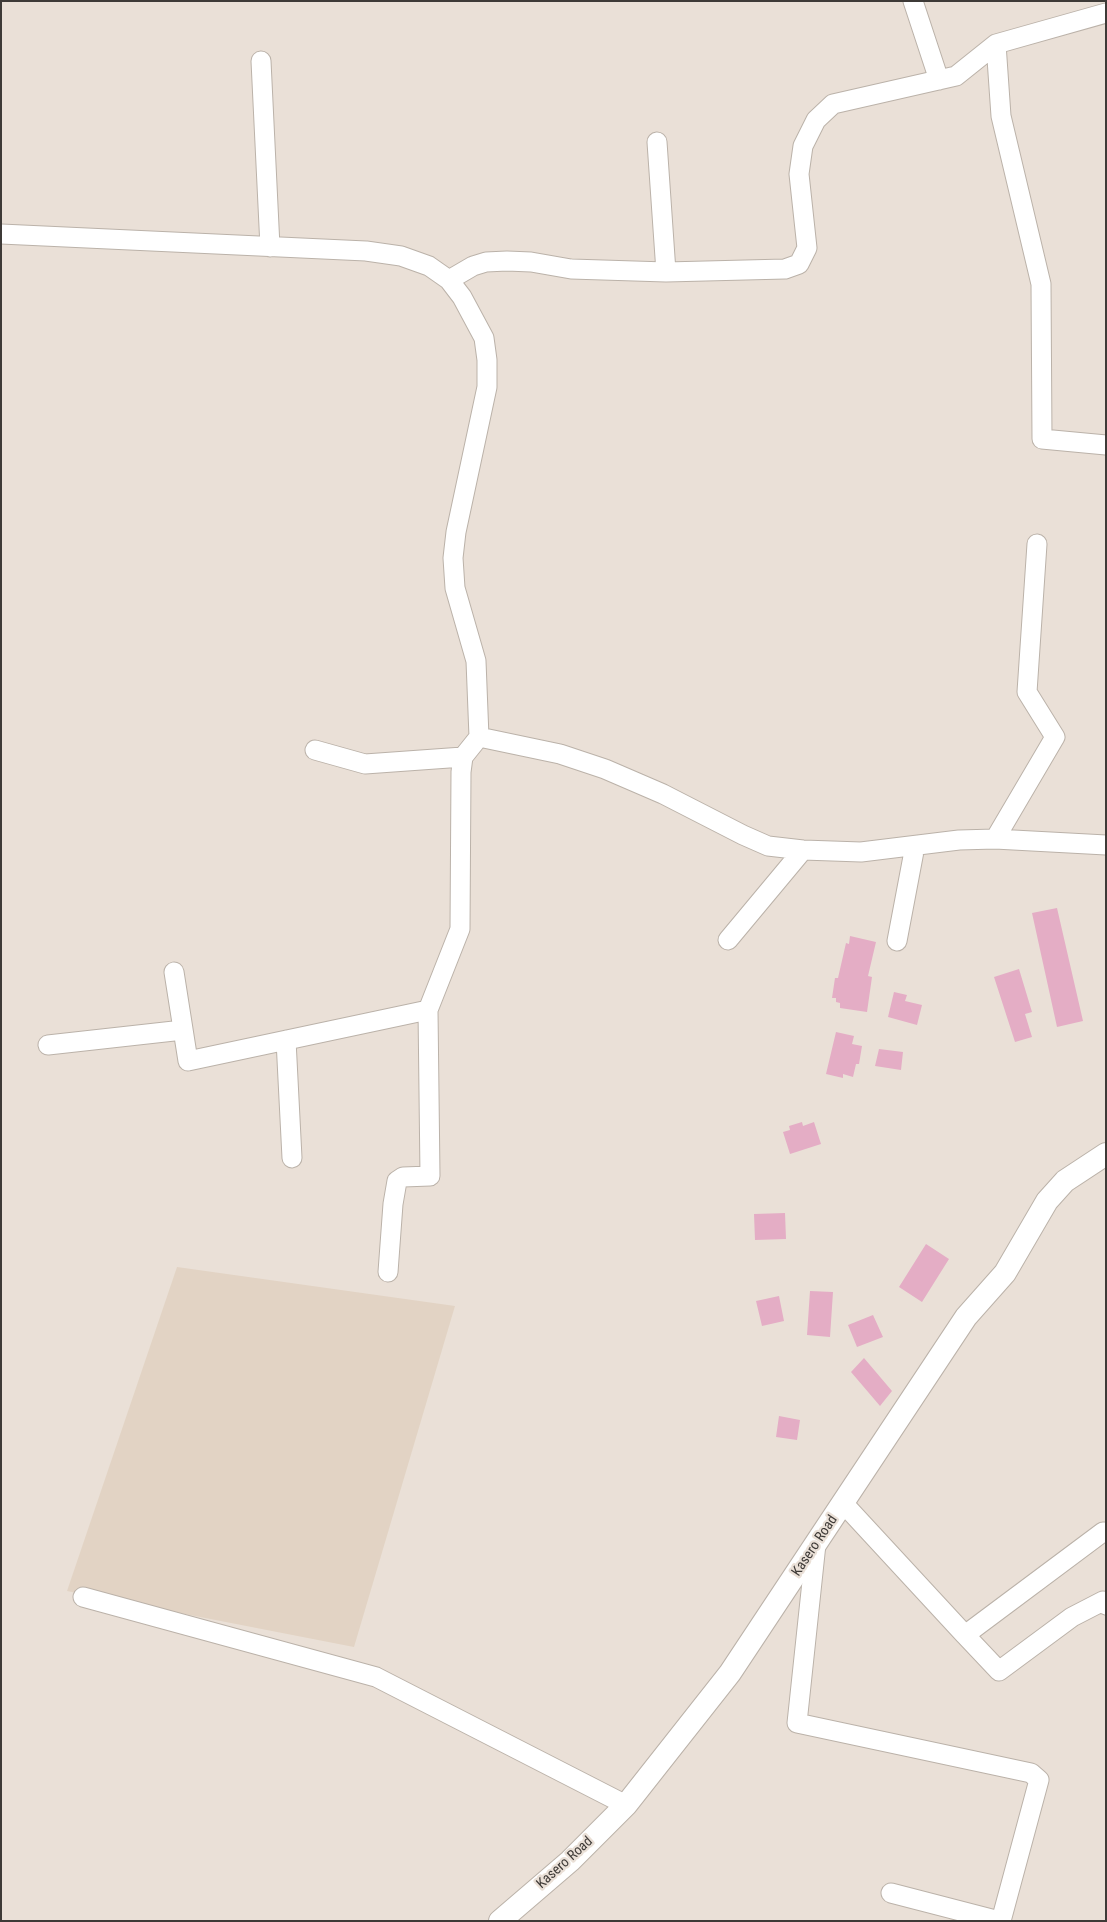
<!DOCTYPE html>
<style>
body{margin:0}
#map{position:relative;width:1107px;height:1922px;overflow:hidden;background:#eae0d7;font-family:"Roboto Condensed",sans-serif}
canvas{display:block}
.frame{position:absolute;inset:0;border:2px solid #3e3a37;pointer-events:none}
</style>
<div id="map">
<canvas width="1107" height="1922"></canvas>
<div class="frame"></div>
</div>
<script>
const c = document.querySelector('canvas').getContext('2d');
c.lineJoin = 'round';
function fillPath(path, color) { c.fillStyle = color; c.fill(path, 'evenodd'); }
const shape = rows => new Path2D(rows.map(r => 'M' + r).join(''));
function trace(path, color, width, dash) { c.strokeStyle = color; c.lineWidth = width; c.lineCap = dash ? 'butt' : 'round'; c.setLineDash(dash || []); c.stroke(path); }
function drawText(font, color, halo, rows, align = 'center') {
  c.font = font + ' "Roboto Condensed",sans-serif'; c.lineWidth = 4.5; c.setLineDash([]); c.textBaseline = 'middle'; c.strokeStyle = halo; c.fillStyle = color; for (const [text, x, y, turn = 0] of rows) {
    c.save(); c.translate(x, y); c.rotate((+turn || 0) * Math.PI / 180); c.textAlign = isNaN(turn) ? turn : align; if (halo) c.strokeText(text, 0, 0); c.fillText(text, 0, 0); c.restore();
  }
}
const built = shape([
 [177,1267,455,1306,354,1647,67,1591]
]);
const building = shape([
 [1057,908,1083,1021,1057,1027,1032,913],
 [850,936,876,942,868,976,872,977,867,1012,840,1008,840,1003,836,1002,836,998,832,998,835,978,838,978,846,943,849,944],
 [1019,969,1032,1012,1025,1014,1032,1037,1015,1042,994,977],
 [894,992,907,995,905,1001,922,1005,917,1025,888,1017],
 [836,1032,854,1036,852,1044,862,1046,859,1064,856,1064,853,1077,843,1074,843,1078,826,1074],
 [879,1049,903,1052,901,1070,875,1066],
 [802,1122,803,1126,814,1122,821,1144,790,1154,783,1132,790,1130,789,1126],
 [785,1213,786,1239,755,1240,754,1214],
 [926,1244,949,1259,922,1302,899,1287],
 [810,1291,833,1292,830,1337,807,1335],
 [779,1296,784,1321,762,1326,756,1301],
 [873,1315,883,1337,857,1347,848,1325],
 [864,1358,892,1391,880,1406,851,1372],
 [779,1416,800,1420,797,1440,776,1437]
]);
const minor = shape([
 [913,1,939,80],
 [996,44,1001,116,1041,284,1042,439,1106,445],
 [261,61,270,247],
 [657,142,666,272],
 [1,234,366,251,401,256,429,266,449,280,462,297,484,338,487,360,487,387,456,532,453,558,455,588,476,661,479,737,463,757,461,772,460,929,428,1010,430,1176,403,1177,397,1181,393,1204,388,1272],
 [449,280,473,266,486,262,507,261,531,262,571,269,666,272,785,269,799,264,807,248,799,174,803,146,816,120,833,104,956,76,996,44,1106,13],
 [479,737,560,754,605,769,663,794,743,835,768,846,803,850,861,852,959,840,995,839,1106,845],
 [315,750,365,764,463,757],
 [995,839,1055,737,1027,692,1037,544],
 [728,940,803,850],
 [897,941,915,846],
 [174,972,188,1061,428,1010],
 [286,1040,292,1158],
 [48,1045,183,1030],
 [843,1503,965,1635,1103,1532],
 [816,1544,797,1723,1031,1773,1039,1780,1001,1921],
 [83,1597,376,1677,626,1805],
 [965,1635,999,1671,1072,1617,1103,1601,1106,1605],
 [891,1893,999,1921]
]);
const tertiary = shape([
 [500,1921,570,1861,626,1805,730,1673,966,1317,1005,1273,1047,1201,1065,1181,1106,1154]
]);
const streetNames = [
 ["Kasero Road",815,1546,-56],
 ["Kasero Road",565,1863,-42]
];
fillPath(built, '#e2d3c4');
fillPath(building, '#e4adc5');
trace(minor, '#bbb2a9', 21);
trace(tertiary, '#bbb2a9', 24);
trace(minor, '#fff', 19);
trace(tertiary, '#fff', 22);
drawText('14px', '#3e3a37', '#eae0d7', streetNames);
</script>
